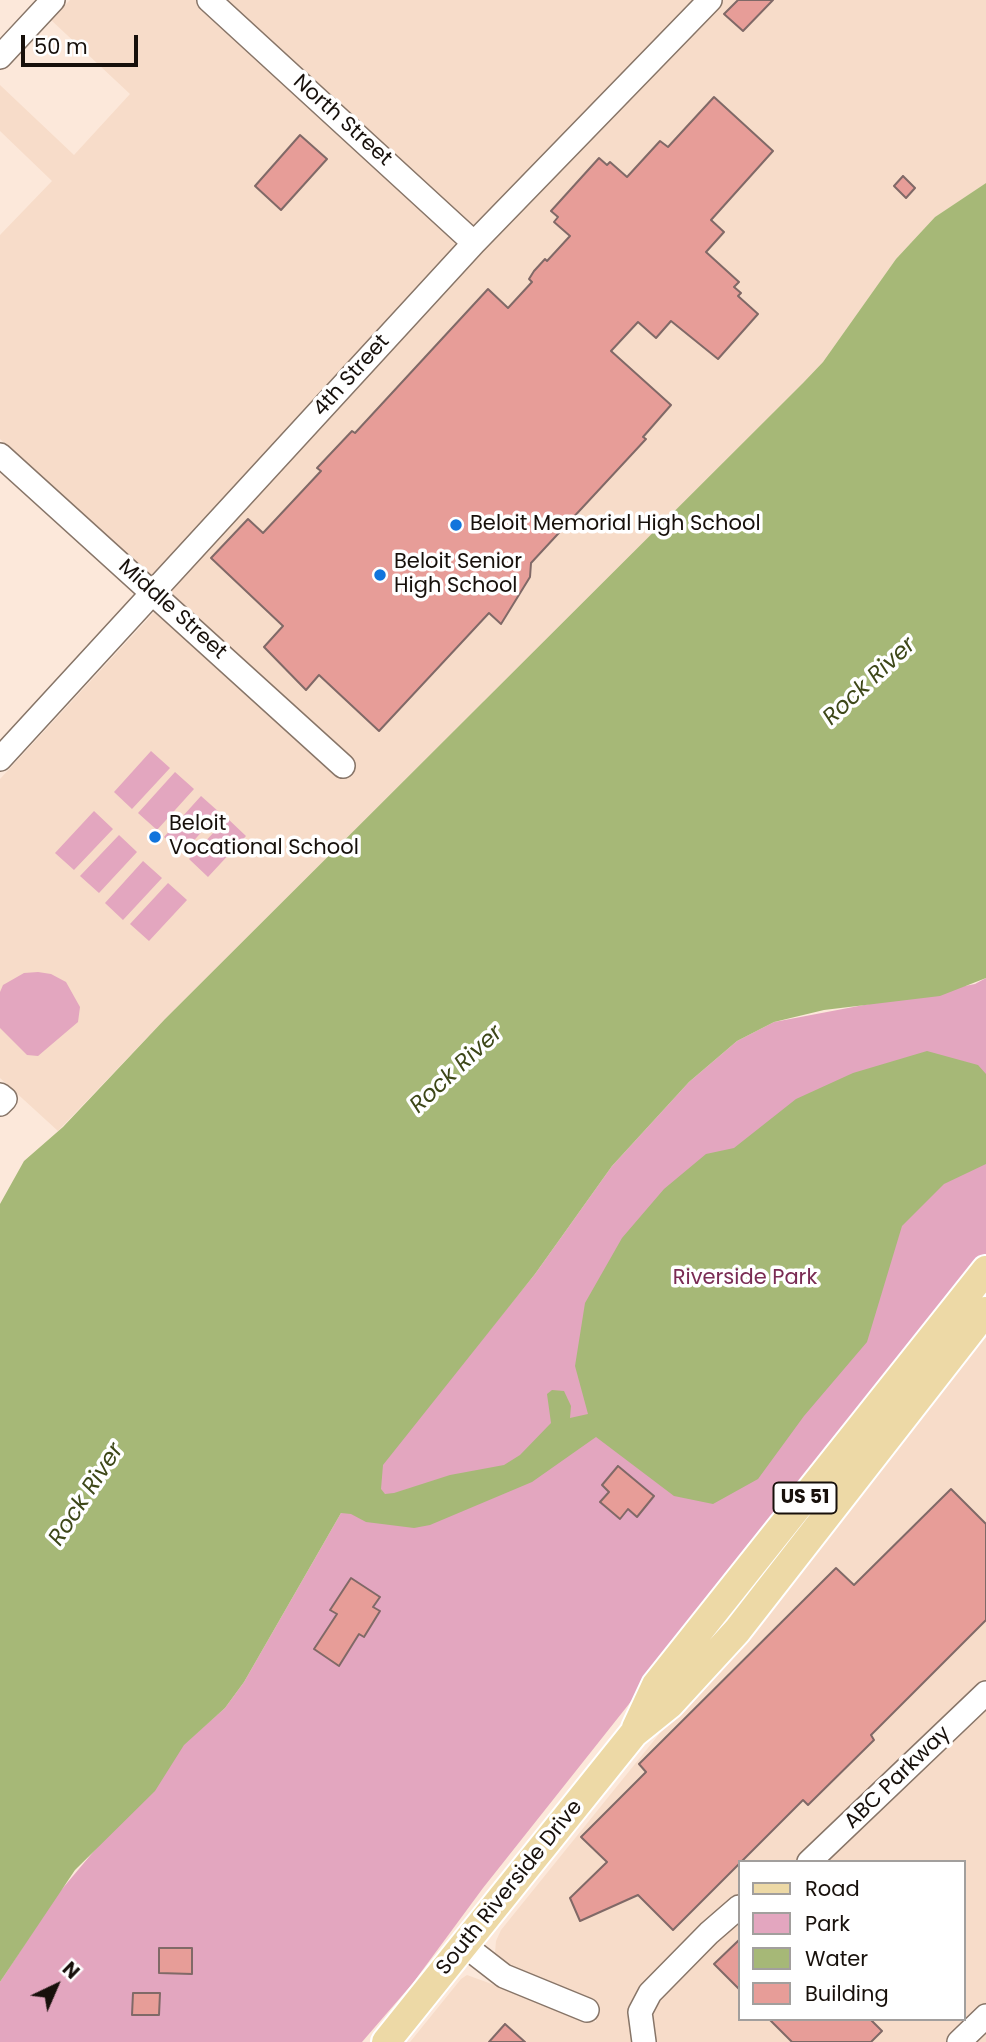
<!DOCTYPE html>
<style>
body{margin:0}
#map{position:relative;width:986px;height:2042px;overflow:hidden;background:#fce8da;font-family:Poppins,sans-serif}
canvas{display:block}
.legend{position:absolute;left:738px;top:1860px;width:228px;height:161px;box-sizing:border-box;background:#fff;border:2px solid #a29f9d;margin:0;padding:9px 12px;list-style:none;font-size:21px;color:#17100b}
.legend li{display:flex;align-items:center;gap:14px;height:35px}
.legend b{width:35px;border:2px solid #a29f9d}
.north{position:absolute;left:21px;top:1951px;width:70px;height:70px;-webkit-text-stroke:5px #fff;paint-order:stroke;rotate:44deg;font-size:19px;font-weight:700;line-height:28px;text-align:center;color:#17100b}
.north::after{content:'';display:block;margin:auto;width:24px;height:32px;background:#17100b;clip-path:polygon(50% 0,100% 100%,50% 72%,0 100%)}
.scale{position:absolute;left:21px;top:35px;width:117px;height:32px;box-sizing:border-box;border:4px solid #17100b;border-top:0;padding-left:9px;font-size:21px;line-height:24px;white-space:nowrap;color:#17100b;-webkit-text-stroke:5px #fff;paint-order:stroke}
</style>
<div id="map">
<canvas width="986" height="2042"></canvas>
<ul class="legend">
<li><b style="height:9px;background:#edd9a6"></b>Road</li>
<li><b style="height:19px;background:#e3a6bf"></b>Park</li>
<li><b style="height:19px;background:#a6b877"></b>Water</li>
<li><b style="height:19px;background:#e79d98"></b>Building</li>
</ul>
<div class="north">N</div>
<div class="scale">50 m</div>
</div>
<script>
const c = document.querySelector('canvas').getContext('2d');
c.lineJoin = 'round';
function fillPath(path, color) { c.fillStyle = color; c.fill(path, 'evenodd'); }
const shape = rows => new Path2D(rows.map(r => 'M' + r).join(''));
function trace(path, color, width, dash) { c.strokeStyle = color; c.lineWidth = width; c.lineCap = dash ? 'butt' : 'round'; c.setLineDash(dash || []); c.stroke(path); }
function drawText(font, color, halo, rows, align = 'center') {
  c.font = font + ' Poppins,sans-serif'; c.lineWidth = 7; c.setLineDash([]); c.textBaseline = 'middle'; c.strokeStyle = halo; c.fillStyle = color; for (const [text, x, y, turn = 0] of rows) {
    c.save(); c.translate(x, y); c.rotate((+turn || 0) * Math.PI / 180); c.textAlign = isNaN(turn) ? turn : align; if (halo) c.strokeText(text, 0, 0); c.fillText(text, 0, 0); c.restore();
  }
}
const built = shape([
 [70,0,986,0,986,183,935,217,896,259,823,362,803,383,165,1019,58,1131,0,1078,0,779,171,594,0,439,0,235,52,181,0,131,0,85,74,155,130,94,51,20],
 [986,1329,986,2042,410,2042,461,1979,467,1975,596,2022,596,2014,500,1963,495,1953,496,1941,501,1930],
 [739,1862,963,1862,963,2019,739,2019]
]);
const green = shape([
 [151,751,170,768,132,809,114,792],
 [175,772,194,789,157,830,138,813],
 [201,796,219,812,183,853,164,837],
 [94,811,113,829,74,870,55,853],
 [227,818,246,836,208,877,189,859],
 [119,835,137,852,99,893,80,876],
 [143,861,162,878,123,920,105,903],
 [168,883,187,900,149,941,130,924],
 [38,972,51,974,66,982,80,1007,78,1022,38,1056,27,1055,0,1028,0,992,3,985,24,973],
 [986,978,986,1254,483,1888,413,1983,362,2042,0,2042,0,1982,57,1895,184,1744,225,1708,244,1682,341,1513,535,1274,612,1166,689,1082,737,1041,774,1022,975,984]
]);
const water = shape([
 [986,183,986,978,940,996,824,1010,774,1022,737,1041,689,1082,612,1166,535,1274,383,1465,381,1489,385,1494,394,1493,450,1475,504,1465,520,1455,551,1423,547,1394,552,1390,564,1391,571,1406,570,1418,588,1414,575,1366,585,1303,622,1238,664,1189,706,1154,734,1148,796,1099,853,1073,927,1051,978,1065,986,1074,986,1164,944,1184,902,1226,867,1342,804,1416,758,1479,713,1504,674,1496,596,1437,532,1482,430,1525,414,1528,366,1522,351,1514,341,1513,244,1682,225,1708,184,1745,155,1791,75,1870,0,1982,0,1204,24,1161,63,1127,165,1019,803,383,823,362,896,259,935,217]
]);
const building = shape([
 [738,0,773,0,743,31,724,14,738,0],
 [714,97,773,151,711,220,724,232,706,252,739,282,734,287,741,293,738,296,758,314,718,359,671,321,656,338,638,322,611,351,671,405,643,437,646,439,531,563,530,577,501,624,489,613,379,731,319,675,306,690,264,647,283,626,211,558,248,519,263,533,321,471,317,468,352,431,355,433,488,289,508,308,532,282,529,279,534,271,545,259,547,261,570,236,554,222,558,217,551,211,599,158,607,165,610,162,627,177,660,141,668,147,714,97],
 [300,135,327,159,281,210,255,186,300,135],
 [903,176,915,188,906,198,894,186,903,176],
 [618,1466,654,1496,637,1517,628,1509,620,1519,600,1502,609,1492,602,1485,618,1466],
 [951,1489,986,1524,986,1620,871,1735,874,1740,808,1805,803,1800,673,1930,638,1895,580,1921,570,1898,607,1862,581,1837,646,1772,639,1764,836,1568,854,1585,951,1489],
 [351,1578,380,1597,373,1607,380,1611,364,1637,359,1634,339,1666,314,1649,337,1614,330,1610,351,1578],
 [739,1940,739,1989,714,1964,739,1940],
 [159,1948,192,1948,192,1974,159,1973,159,1948],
 [133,1993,160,1993,159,2015,132,2015,133,1993],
 [769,2019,870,2019,882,2031,871,2042,792,2042,769,2019],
 [505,2024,525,2042,489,2042,505,2024]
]);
const minor = shape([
 [209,0,474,243],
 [0,57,53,0],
 [0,455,343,766],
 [0,759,474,243,710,0],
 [0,1095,5,1099,0,1104],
 [809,1862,986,1693],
 [464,1945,504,1976,587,2010],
 [644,2042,640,2012,650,1993,709,1933,739,1907],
 [959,2042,986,2016]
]);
const major = shape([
 [636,1728,656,1685,986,1270],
 [386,2042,634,1733,670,1704,737,1631,986,1311]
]);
const markers = [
 [456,525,7,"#1174dc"],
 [380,575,7,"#1174dc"],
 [155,837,7,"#1174dc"]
];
const shields = [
 [805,1498,63]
];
const shieldNames = [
 ["US 51",805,1498]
];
const streetNames = [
 ["North Street",342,121,42],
 ["4th Street",352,376,-48],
 ["Middle Street",172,610,42],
 ["ABC Parkway",898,1778,-44],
 ["South Riverside Drive",510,1888,-51]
];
const poiNames = [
 ["Beloit Memorial High School",470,525],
 ["Beloit Senior",394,563],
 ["High School",394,587],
 ["Beloit",169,825],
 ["Vocational School",169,849]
];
const parkNames = [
 ["Riverside Park",745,1279]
];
const waterNames = [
 ["Rock River",870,682,-43],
 ["Rock River",457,1070,-43],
 ["Rock River",87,1495,-57]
];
fillPath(built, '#f7dcc9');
fillPath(green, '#e3a6bf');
fillPath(water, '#a6b877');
fillPath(building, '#e79d98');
trace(building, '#806967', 2);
trace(minor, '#877568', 26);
trace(major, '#fff', 32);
trace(minor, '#fff', 23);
trace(major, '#edd9a6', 28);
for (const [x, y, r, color] of markers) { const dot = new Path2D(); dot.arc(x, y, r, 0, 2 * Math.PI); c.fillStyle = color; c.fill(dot); trace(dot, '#fff', 2.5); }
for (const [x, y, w] of shields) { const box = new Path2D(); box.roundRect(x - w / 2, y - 15.5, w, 31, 5); c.fillStyle = '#fff'; c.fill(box); trace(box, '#17100b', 2); }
drawText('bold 19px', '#17100b', null, shieldNames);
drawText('21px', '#17100b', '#fff', streetNames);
drawText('21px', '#17100b', '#fff', poiNames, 'left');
drawText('21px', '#7a2b53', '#fff', parkNames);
drawText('italic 23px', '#3d4718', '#fff', waterNames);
</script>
